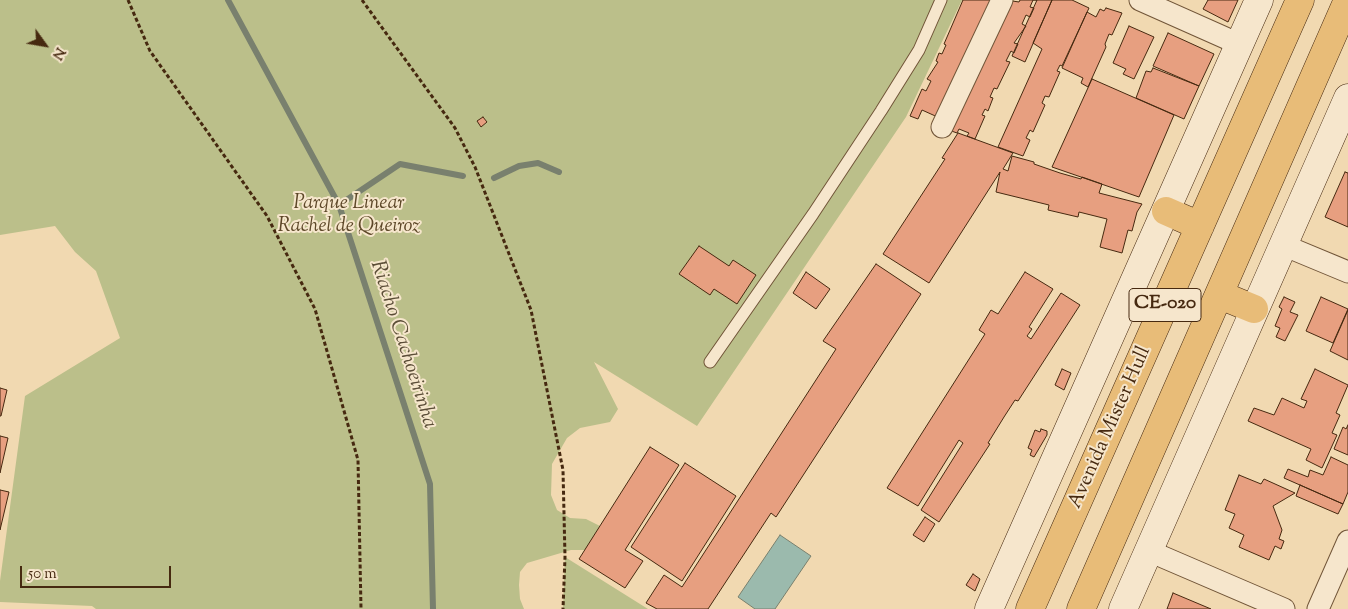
<!DOCTYPE html>
<style>
body{margin:0}
#map{position:relative;width:1348px;height:609px;overflow:hidden;background:#f1d9b1;font-family:"Sorts Mill Goudy",serif}
canvas{display:block}
.north{position:absolute;left:20px;top:20px;width:50px;height:50px;-webkit-text-stroke:4px #f6e6cc;paint-order:stroke;rotate:122deg;font-size:14px;font-weight:700;line-height:20px;text-align:center;color:#462910}
.north::after{content:'';display:block;margin:auto;width:18px;height:22px;background:#462910;clip-path:polygon(50% 0,100% 100%,50% 72%,0 100%)}
.scale{position:absolute;left:20px;top:566px;width:151px;height:22px;box-sizing:border-box;border:2px solid #462910;border-top:0;padding-left:6px;font-size:15px;line-height:18px;white-space:nowrap;color:#462910;-webkit-text-stroke:4px #f6e6cc;paint-order:stroke}
</style>
<div id="map">
<canvas width="1348" height="609"></canvas>
<div class="north">N</div>
<div class="scale">50 m</div>
</div>
<script>
const c = document.querySelector('canvas').getContext('2d');
c.lineJoin = 'round';
function fillPath(path, color) { c.fillStyle = color; c.fill(path, 'evenodd'); }
const shape = rows => new Path2D(rows.map(r => 'M' + r).join(''));
function trace(path, color, width, dash) { c.strokeStyle = color; c.lineWidth = width; c.lineCap = dash ? 'butt' : 'round'; c.setLineDash(dash || []); c.stroke(path); }
function drawText(font, color, halo, rows, align = 'center') {
  c.font = font + ' "Sorts Mill Goudy",serif'; c.lineWidth = 4; c.setLineDash([]); c.textBaseline = 'middle'; c.strokeStyle = halo; c.fillStyle = color; for (const [text, x, y, turn = 0] of rows) {
    c.save(); c.translate(x, y); c.rotate((+turn || 0) * Math.PI / 180); c.textAlign = isNaN(turn) ? turn : align; if (halo) c.strokeText(text, 0, 0); c.fillText(text, 0, 0); c.restore();
  }
}
const green = shape([
 [0,0,962,0,906,117,697,426,594,362,618,409,610,422,580,428,567,438,552,464,551,495,557,510,570,518,586,519,600,526,587,550,571,550,527,563,520,572,519,585,520,599,524,609,96,609,92,606,0,602,0,581,25,396,120,338,96,271,75,252,55,226,0,235],
 [565,557,648,609,563,609]
]);
const water = shape([
 [780,535,811,556,775,609,755,609,738,597,780,535]
]);
const stream = shape([
 [228,0,339,205,430,484,433,609],
 [494,178,519,166,538,163,559,172],
 [339,205,400,164,463,176]
]);
const building = shape([
 [963,0,996,0,942,119,922,110,918,119,910,116,922,89,926,91,931,81,927,79,938,62,936,61,939,53,942,54,946,45,944,44,963,0],
 [1006,0,1019,2,1020,0,1037,0,1033,0,1030,7,1034,8,1030,17,1026,15,1022,24,1026,26,1014,43,1018,44,1014,53,1011,51,1006,61,1010,62,997,89,994,88,990,97,993,98,988,111,985,109,982,115,985,116,975,139,967,136,969,133,959,129,957,133,946,129,1006,0],
 [1037,0,1052,0,1025,62,1012,56,1037,0],
 [1052,0,1072,0,1089,8,1062,66,1060,65,1057,71,1060,72,1049,97,1045,96,1042,103,1045,105,1033,132,1030,130,1026,138,1030,140,1023,156,998,147,1042,49,1033,43,1052,0],
 [1208,0,1238,0,1228,22,1203,9,1208,0],
 [1106,8,1122,13,1112,35,1109,34,1105,44,1106,47,1088,87,1081,83,1083,78,1062,68,1087,12,1096,17,1100,9,1104,11,1106,8],
 [1129,26,1154,37,1134,79,1123,74,1126,69,1113,63,1129,26],
 [1168,33,1214,54,1199,86,1153,66,1168,33],
 [1153,68,1199,86,1184,119,1136,98,1146,71,1151,72,1153,68],
 [1092,79,1174,115,1139,197,1052,167,1092,79],
 [483,117,487,122,481,127,477,121,483,117],
 [958,133,1013,153,1003,169,1008,171,1012,156,1034,162,1034,164,1060,173,1081,179,1082,177,1102,184,1099,193,1142,204,1137,212,1132,231,1128,230,1122,253,1100,247,1107,219,1079,212,1078,217,1048,210,1049,205,996,192,1000,172,929,283,883,254,945,159,942,158,958,133],
 [1345,172,1348,173,1348,227,1325,217,1345,172],
 [699,246,729,266,733,260,756,275,737,304,714,289,710,295,679,274,699,246],
 [876,264,921,294,776,517,771,513,708,609,657,609,646,603,664,575,682,587,836,349,823,341,876,264],
 [806,272,830,289,816,309,793,293,806,272],
 [1025,272,1053,289,1029,327,1032,329,1027,336,1031,339,1061,293,1080,305,1018,401,1015,400,1004,417,988,443,990,444,939,522,921,510,963,443,959,440,918,506,887,488,985,334,979,330,991,310,998,314,1025,272],
 [1284,297,1295,302,1290,312,1298,315,1285,341,1276,337,1280,328,1275,326,1282,309,1279,307,1284,297],
 [1321,297,1348,309,1333,343,1306,331,1321,297],
 [1348,310,1348,360,1330,351,1348,310],
 [1062,369,1071,373,1064,390,1055,385,1062,369],
 [1315,369,1348,385,1336,413,1340,415,1332,433,1337,435,1322,468,1306,460,1311,449,1248,421,1254,408,1274,415,1282,398,1304,408,1307,401,1301,399,1315,369],
 [0,388,7,390,1,416,0,416,0,388],
 [1348,425,1348,455,1334,449,1343,427,1346,429,1348,425],
 [1041,429,1047,431,1047,435,1034,457,1030,455,1032,450,1028,448,1035,430,1040,432,1041,429],
 [0,436,8,438,0,473,0,436],
 [650,447,679,465,625,550,643,561,625,588,579,559,650,447],
 [1331,457,1348,465,1348,492,1343,504,1284,478,1288,469,1308,477,1310,470,1323,475,1331,457],
 [685,463,736,496,682,581,631,547,685,463],
 [1239,475,1261,484,1264,479,1295,493,1273,506,1282,530,1279,539,1284,541,1281,549,1275,546,1269,560,1239,547,1244,535,1229,528,1235,514,1225,510,1239,475],
 [1300,485,1343,504,1338,514,1296,496,1300,485],
 [0,490,9,492,0,530,0,490],
 [925,517,935,524,924,542,913,535,925,517],
 [973,574,980,579,975,591,966,585,973,574],
 [1173,593,1211,609,1167,609,1173,593]
]);
const path = shape([
 [128,0,150,51,267,216,315,309,358,460,361,609],
 [362,0,455,128,475,167,531,310,563,470,565,557,563,609]
]);
const lane = shape([
 [710,362,813,214,881,111,919,50,941,0]
]);
const street = shape([
 [1140,0,1239,44],
 [942,127,1002,0],
 [1283,245,1348,272],
 [1149,551,1284,609],
 [1318,609,1348,541]
]);
const secondary = shape([
 [989,609,1259,0],
 [1123,609,1348,98]
]);
const highway = shape([
 [1166,211,1200,226],
 [1220,295,1254,309],
 [1030,609,1300,0],
 [1081,609,1348,0]
]);
const shields = [
 [1165,305,72]
];
const shieldNames = [
 ["CE-020",1165,305]
];
const parkNames = [
 ["Parque Linear",349,205],
 ["Rachel de Queiroz",349,228]
];
const streetNames = [
 ["Avenida Mister Hull",1111,428,-66]
];
const waterNames = [
 ["Riacho Cachoeirinha",402,345,72]
];
fillPath(green, '#bbbf8a');
fillPath(water, '#9bbaad');
trace(water, '#79806e', 1);
trace(stream, '#79806e', 6);
fillPath(building, '#e79f80');
trace(building, '#462910', 1);
trace(lane, '#715538', 13);
trace(street, '#715538', 23);
trace(secondary, '#462910', 29);
trace(highway, '#462910', 29);
trace(path, '#462910', 3, [4, 2.5]);
trace(lane, '#f6e6cc', 11);
trace(street, '#f6e6cc', 21);
trace(secondary, '#f6e6cc', 28);
trace(highway, '#e8bc78', 28);
for (const [x, y, w] of shields) { const box = new Path2D(); box.roundRect(x - w / 2, y - 16.5, w, 33, 4); c.fillStyle = '#f6e6cc'; c.fill(box); trace(box, '#462910', 1); }
drawText('bold 19px', '#462910', null, shieldNames);
drawText('italic 20px', '#5d4728', '#f6e6cc', parkNames);
drawText('20px', '#462910', '#f6e6cc', streetNames);
drawText('italic 21px', '#5b4d37', '#f6e6cc', waterNames);
</script>
